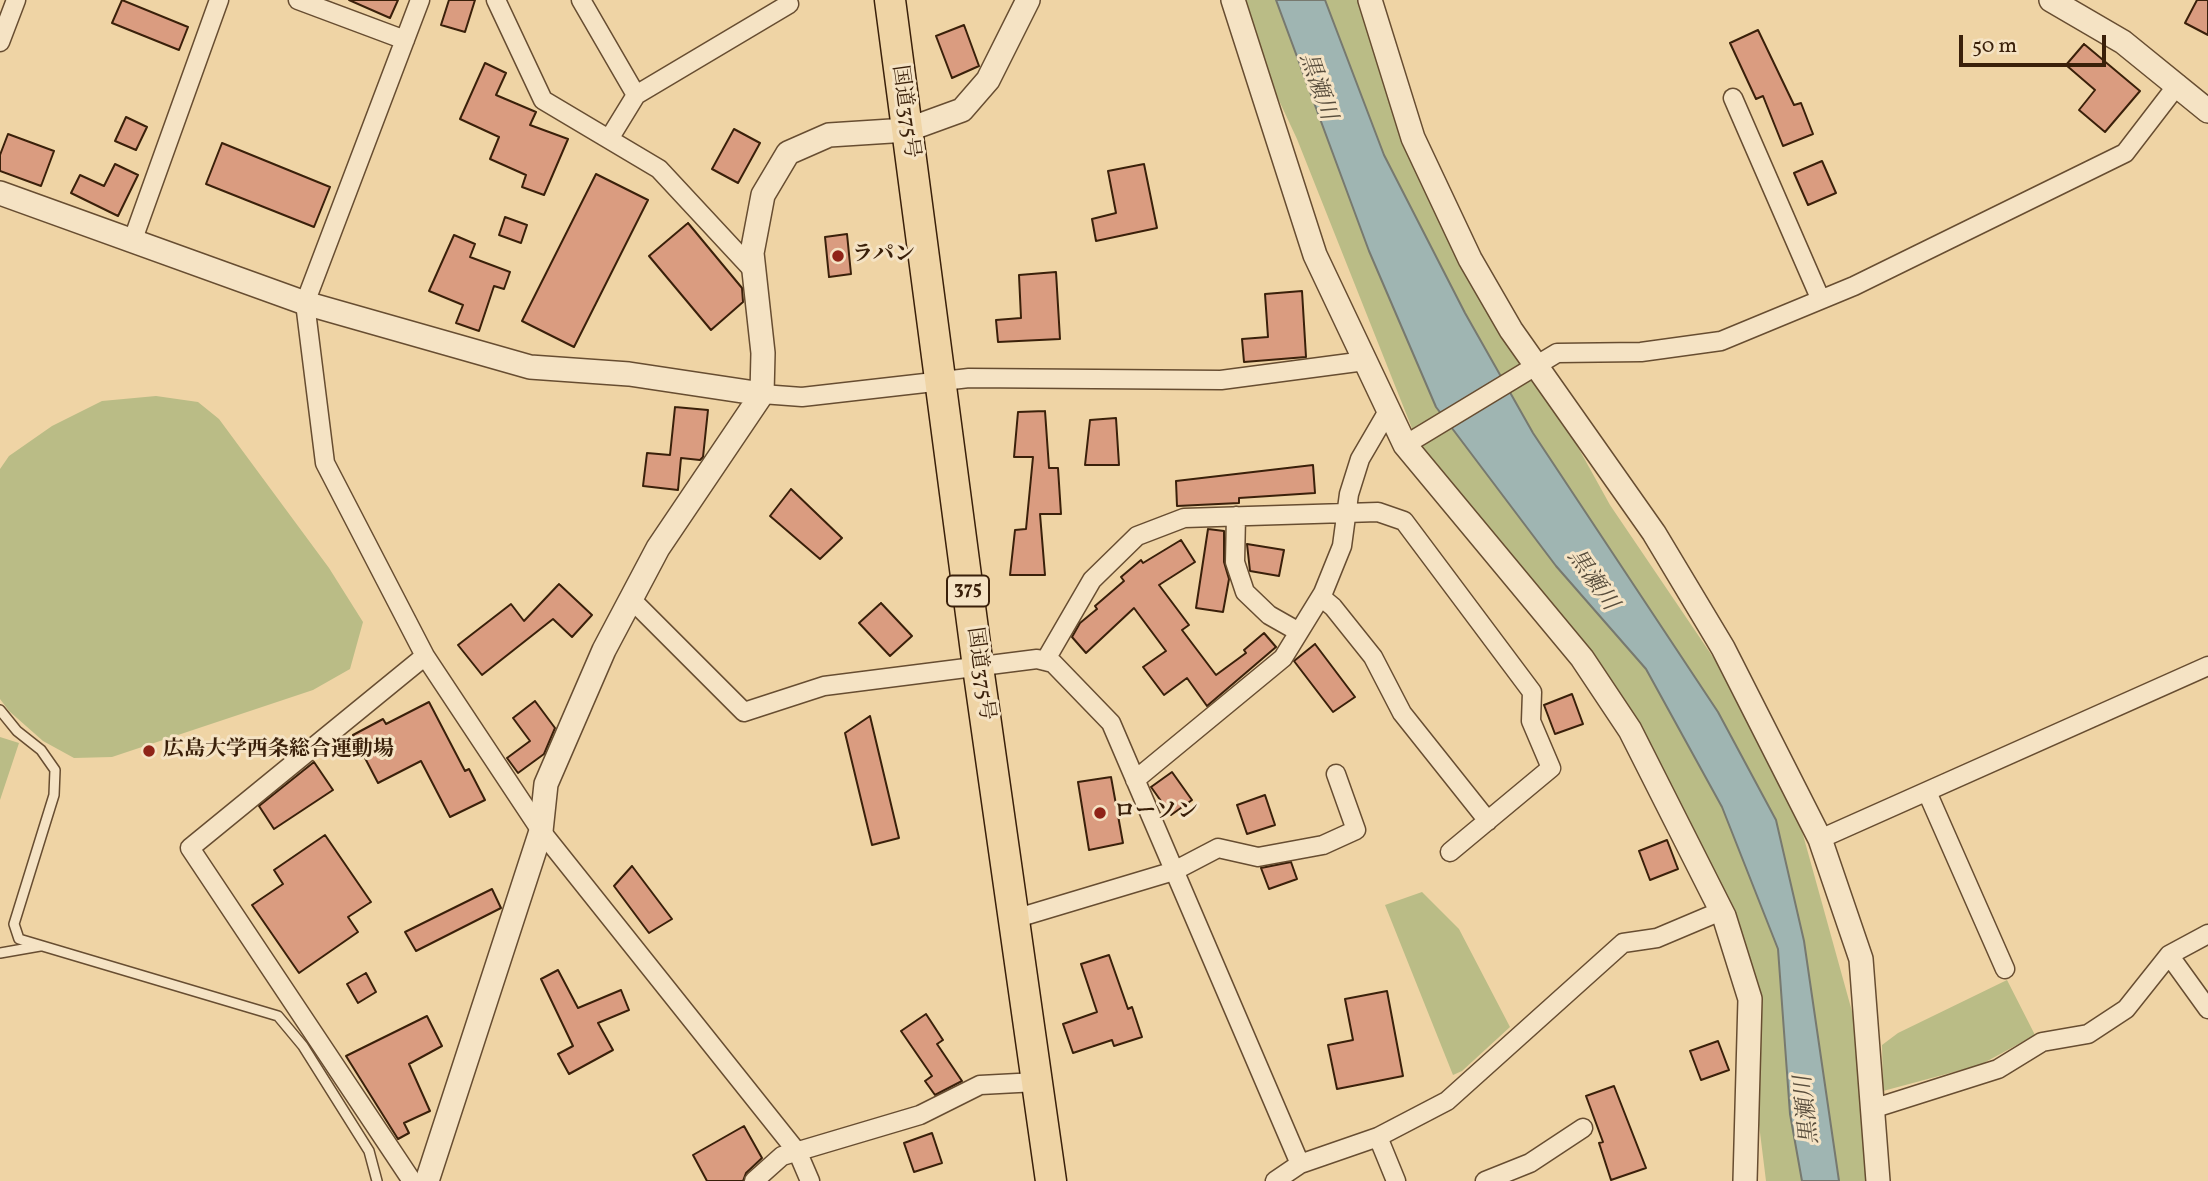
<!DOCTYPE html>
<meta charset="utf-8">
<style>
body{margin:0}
#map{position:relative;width:2208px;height:1181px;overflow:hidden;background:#efd4a5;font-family:Vollkorn,serif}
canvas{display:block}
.scale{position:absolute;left:1959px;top:35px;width:147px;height:32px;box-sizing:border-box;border:4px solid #3a200a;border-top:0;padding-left:9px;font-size:21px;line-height:24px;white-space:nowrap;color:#3a200a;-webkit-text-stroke:5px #f5e3c4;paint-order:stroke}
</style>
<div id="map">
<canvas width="2208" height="1181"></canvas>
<div class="scale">50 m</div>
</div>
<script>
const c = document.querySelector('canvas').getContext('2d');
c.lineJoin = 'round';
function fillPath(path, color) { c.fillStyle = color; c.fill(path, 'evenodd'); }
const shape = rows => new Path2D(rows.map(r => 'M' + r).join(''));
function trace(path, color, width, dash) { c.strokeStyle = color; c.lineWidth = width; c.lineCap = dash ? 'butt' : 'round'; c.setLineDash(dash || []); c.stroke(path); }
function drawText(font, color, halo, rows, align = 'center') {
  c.font = font + ' Vollkorn,"Noto Serif JP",serif'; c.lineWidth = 6; c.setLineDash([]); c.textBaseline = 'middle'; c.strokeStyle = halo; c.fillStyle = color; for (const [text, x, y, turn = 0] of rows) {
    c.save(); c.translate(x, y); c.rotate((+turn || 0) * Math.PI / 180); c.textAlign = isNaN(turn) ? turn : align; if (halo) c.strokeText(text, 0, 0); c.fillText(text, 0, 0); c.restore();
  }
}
const green = shape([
 [1232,0,1373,0,1451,218,1610,505,1782,759,1853,1015,1871,1181,1766,1181,1754,1084,1756,995,1582,658,1421,451,1297,139],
 [156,396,198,402,219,419,329,568,363,622,350,669,313,690,112,757,74,758,43,741,9,711,0,699,0,469,9,456,52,426,102,401],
 [0,737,19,743,0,800],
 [1422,892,1459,929,1510,1027,1462,1071,1453,1075,1385,905],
 [2007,980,2035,1035,1980,1065,1883,1091,1882,1045,1898,1033]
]);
const water = shape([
 [1276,0,1325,0,1384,155,1465,313,1533,433,1718,712,1776,820,1804,941,1839,1181,1802,1181,1790,1114,1778,949,1722,807,1646,669,1556,566,1436,407,1369,251,1276,0]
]);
const building = shape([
 [122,0,188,27,179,50,112,23,122,0],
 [349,0,398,0,390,18,349,0],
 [449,0,475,0,465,32,441,25,449,0],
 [2197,0,2208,0,2208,35,2185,23,2197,0],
 [964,25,979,66,952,78,936,36,964,25],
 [1758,30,1794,105,1801,103,1813,134,1783,146,1763,96,1756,99,1730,43,1758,30],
 [2084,44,2140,91,2105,132,2079,110,2095,90,2066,65,2084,44],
 [485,63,506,73,496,95,536,112,530,125,568,139,544,195,522,187,526,175,490,159,499,137,460,119,485,63],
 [126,117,147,127,136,150,115,141,126,117],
 [734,129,760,143,738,183,712,169,734,129],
 [8,134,54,151,41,186,0,171,0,155,8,134],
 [222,143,330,187,314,227,206,184,222,143],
 [1822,161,1836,193,1808,205,1794,173,1822,161],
 [115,164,138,175,118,216,71,193,80,175,104,186,115,164],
 [1144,164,1157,228,1096,241,1092,219,1116,213,1108,171,1144,164],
 [596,174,648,200,574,347,522,321,596,174],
 [505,217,527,225,521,243,499,235,505,217],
 [688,223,742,288,743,302,711,330,649,256,688,223],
 [847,234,851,274,829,277,825,237,847,234],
 [454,235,475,244,470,257,510,272,504,289,494,286,479,331,456,323,463,305,429,291,454,235],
 [1056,272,1060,339,998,342,996,320,1021,318,1019,275,1056,272],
 [1302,291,1306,357,1244,362,1242,339,1268,337,1265,294,1302,291],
 [675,407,708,410,703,457,700,460,681,458,678,490,643,486,647,453,670,455,675,407],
 [1045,411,1049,468,1058,468,1061,514,1040,514,1045,575,1010,575,1015,530,1026,529,1033,457,1014,457,1018,412,1045,411],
 [1116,418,1119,465,1085,465,1090,420,1116,418],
 [1313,465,1315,493,1239,498,1239,503,1177,506,1176,481,1313,465],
 [791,489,842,538,820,559,770,516,791,489],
 [1208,529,1224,531,1224,562,1229,579,1223,612,1196,608,1208,529],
 [1181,540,1195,562,1159,585,1189,625,1182,630,1216,675,1246,653,1244,650,1264,633,1276,647,1207,706,1187,678,1164,695,1143,667,1166,651,1134,608,1086,653,1072,637,1080,623,1097,609,1095,606,1124,581,1121,577,1141,560,1143,563,1181,540],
 [1247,544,1284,550,1279,576,1250,571,1247,544],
 [559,584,592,615,572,637,553,619,482,675,458,645,511,604,524,621,559,584],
 [881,603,912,636,890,656,859,623,881,603],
 [1315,644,1355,697,1333,712,1294,661,1315,644],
 [1572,694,1583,724,1555,734,1544,705,1572,694],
 [535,701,555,728,544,754,518,773,507,758,530,741,513,718,535,701],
 [429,702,465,771,469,769,485,800,450,817,421,761,378,783,353,735,383,719,386,724,429,702],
 [870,716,899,838,872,845,845,733,870,716],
 [314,762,333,790,274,829,259,806,314,762],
 [1172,772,1192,800,1171,815,1151,787,1172,772],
 [1111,777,1123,843,1089,850,1078,782,1111,777],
 [1265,795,1275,825,1247,834,1237,805,1265,795],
 [325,835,371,902,348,917,358,932,299,973,252,905,283,884,274,870,325,835],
 [1667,840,1678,869,1650,880,1639,851,1667,840],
 [1291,862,1297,879,1269,889,1261,868,1291,862],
 [632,866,672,919,649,933,614,886,632,866],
 [492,889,501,908,416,951,405,932,492,889],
 [1109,955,1128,1009,1132,1007,1142,1037,1114,1046,1112,1040,1073,1053,1063,1024,1097,1012,1081,964,1109,955],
 [558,970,578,1008,621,990,629,1010,598,1023,613,1050,569,1074,558,1054,573,1046,541,979,558,970],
 [366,973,376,992,358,1003,347,984,366,973],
 [1387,991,1403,1076,1337,1089,1328,1045,1353,1040,1345,999,1387,991],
 [926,1014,943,1040,937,1044,962,1081,935,1095,925,1081,932,1076,901,1031,926,1014],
 [427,1016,442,1046,409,1064,430,1111,404,1123,409,1133,398,1139,346,1056,427,1016],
 [1718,1041,1729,1070,1701,1080,1690,1051,1718,1041],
 [1614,1086,1646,1168,1611,1180,1599,1143,1603,1142,1586,1096,1614,1086],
 [744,1126,762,1158,746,1173,743,1181,707,1181,693,1155,744,1126],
 [932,1133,942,1163,914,1172,904,1143,932,1133]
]);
const service = shape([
 [0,710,17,731,41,750,55,770,54,795,14,924,19,939,278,1016,303,1046,369,1151,377,1181],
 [0,953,40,946]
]);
const minor = shape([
 [298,0,405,40],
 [420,0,305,303,325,463,425,656,541,831,798,1153,810,1181],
 [496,0,543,100,659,169,752,269],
 [581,0,636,95,609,139],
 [0,42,16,0],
 [636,95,789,4],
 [1733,98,1820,298],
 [132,242,219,0],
 [762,394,802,397,969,378,1221,380,1365,361],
 [1405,445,1557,353,1641,352,1721,341,1854,286,2125,153,2178,84],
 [1236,516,1235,562,1245,592,1269,615,1299,632],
 [1321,597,1333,607,1373,657,1402,713,1488,821],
 [631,599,744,712,824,686,1037,659,1053,663,1111,723,1300,1164],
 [1045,661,1092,580,1137,536,1184,518,1378,512,1404,521,1532,692,1531,721,1551,768,1450,852],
 [1135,780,1283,658,1323,593,1342,546,1349,494,1360,459,1388,411],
 [1927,792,2005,969],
 [1820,839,2208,666],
 [1014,919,1174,871,1218,848,1258,857,1323,845,1356,830,1336,774],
 [2169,955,2208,1009],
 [1872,1109,1998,1069,2042,1042,2088,1034,2126,1009,2169,955,2208,934],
 [1378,1137,1396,1181],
 [412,1181,190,848,425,656],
 [754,1181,782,1156,920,1115,980,1085,1037,1082],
 [1275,1181,1300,1164,1378,1137,1447,1101,1623,943,1657,938,1721,911],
 [1485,1181,1530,1163,1583,1128]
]);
const tertiary = shape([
 [1233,0,1315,255,1405,445,1582,658,1630,730,1724,916,1750,999,1745,1181],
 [1370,0,1413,138,1470,259,1511,330,1654,533,1723,648,1820,839,1861,959,1878,1181],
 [2051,0,2123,42,2208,111],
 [0,193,305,303,530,367,629,374,762,394],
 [427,1181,541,831,546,784,604,650,658,548,762,394,763,353,752,253,763,195,788,153,829,135,907,130,962,110,988,80,1028,0]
]);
const trunk = shape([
 [890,0,978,667,1051,1181]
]);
const markers = [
 [838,256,7,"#8f2418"],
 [149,751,7,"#8f2418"],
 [1100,813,7,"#8f2418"]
];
const shields = [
 [968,591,42]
];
const shieldNames = [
 ["375",968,591]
];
const streetNames = [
 ["国道375号",904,112,82],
 ["国道375号",979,674,82]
];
const poiNames = [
 ["ラパン",852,256],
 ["広島大学西条総合運動場",163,751],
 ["ローソン",1114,813]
];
const waterNames = [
 ["黒瀬川",1316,87,71],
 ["黒瀬川",1591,581,55],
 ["黒瀬川",1809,1110,-96]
];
fillPath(green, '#babc86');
fillPath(water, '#9fb5b2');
trace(water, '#77796f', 2);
fillPath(building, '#da9c80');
trace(building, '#3a200a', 2);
trace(service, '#674d31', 12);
trace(minor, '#674d31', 21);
trace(tertiary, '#674d31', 26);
trace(trunk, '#3a200a', 33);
trace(service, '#f5e3c4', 9);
trace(minor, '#f5e3c4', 18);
trace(tertiary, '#f5e3c4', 23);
trace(trunk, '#efd4a5', 30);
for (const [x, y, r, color] of markers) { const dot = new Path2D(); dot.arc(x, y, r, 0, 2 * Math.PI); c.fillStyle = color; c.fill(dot); trace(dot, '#f5e3c4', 2.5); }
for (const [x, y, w] of shields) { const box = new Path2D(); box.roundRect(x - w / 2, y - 15.5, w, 31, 5); c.fillStyle = '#f5e3c4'; c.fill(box); trace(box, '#3a200a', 2); }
drawText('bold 19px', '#3a200a', null, shieldNames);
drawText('21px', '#3a200a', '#f5e3c4', streetNames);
drawText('bold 21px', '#3a200a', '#f5e3c4', poiNames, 'left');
drawText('italic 23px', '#584d3c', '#f5e3c4', waterNames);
</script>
